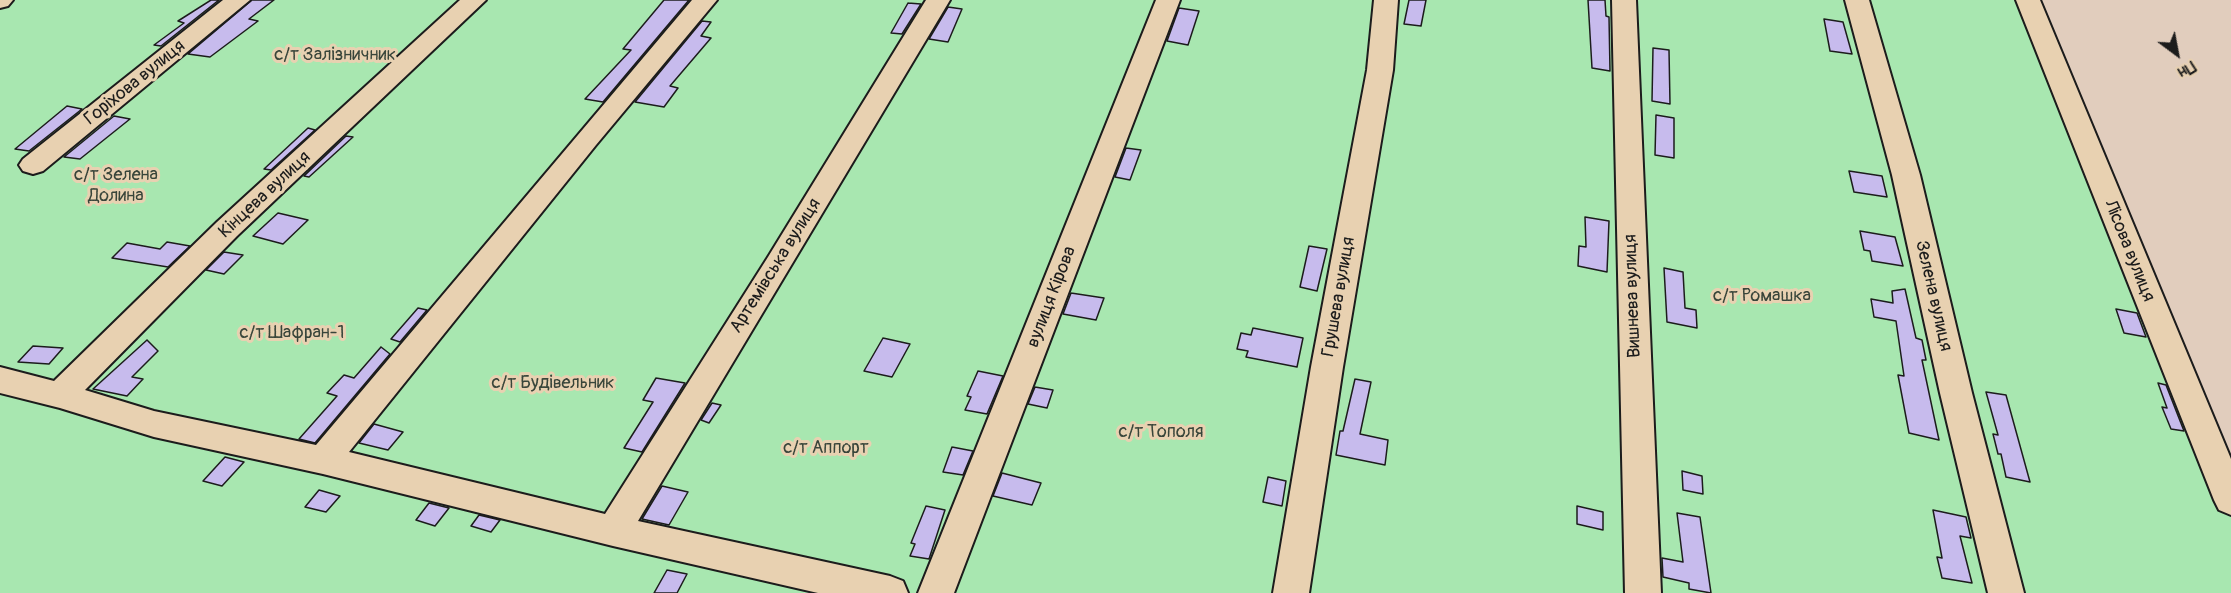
<!DOCTYPE html>
<meta charset="utf-8">
<style>
body{margin:0}
#map{position:relative;width:2231px;height:593px;overflow:hidden;background:#e1cdbd;font-family:Pangolin,sans-serif}
canvas{display:block}
.north{position:absolute;left:2147px;top:24px;width:60px;height:60px;-webkit-text-stroke:4px #e8d1b1;paint-order:stroke;rotate:148deg;font-size:16px;font-weight:700;line-height:24px;text-align:center;color:#1c1c1c}
.north::after{content:'';display:block;margin:auto;width:21px;height:27px;background:#1c1c1c;clip-path:polygon(50% 0,100% 100%,50% 72%,0 100%)}
</style>
<div id="map">
<canvas width="2231" height="593"></canvas>
<div class="north">Пн</div>
</div>
<script>
const c = document.querySelector('canvas').getContext('2d');
c.lineJoin = 'round';
function fillPath(path, color) { c.fillStyle = color; c.fill(path, 'evenodd'); }
const shape = rows => new Path2D(rows.map(r => 'M' + r).join(''));
function trace(path, color, width, dash) { c.strokeStyle = color; c.lineWidth = width; c.lineCap = dash ? 'butt' : 'round'; c.setLineDash(dash || []); c.stroke(path); }
function drawText(font, color, halo, rows, align = 'center') {
  c.font = font + ' Pangolin,sans-serif'; c.lineWidth = 6; c.setLineDash([]); c.textBaseline = 'middle'; c.strokeStyle = halo; c.fillStyle = color; for (const [text, x, y, turn = 0] of rows) {
    c.save(); c.translate(x, y); c.rotate((+turn || 0) * Math.PI / 180); c.textAlign = isNaN(turn) ? turn : align; if (halo) c.strokeText(text, 0, 0); c.fillText(text, 0, 0); c.restore();
  }
}
const green = shape([
 [0,0,2034,0,2231,496,2231,593,0,593]
]);
const building = shape([
 [211,0,219,0,161,46,154,45,184,23,178,21,211,0],
 [252,0,274,0,249,19,258,21,210,57,188,54,252,0],
 [664,0,689,0,603,102,585,99,631,50,623,49,664,0],
 [1409,0,1426,0,1421,26,1404,24,1409,0],
 [1588,0,1605,0,1606,16,1609,17,1610,71,1592,68,1588,0],
 [908,3,921,4,902,34,891,33,908,3],
 [948,7,962,9,948,42,929,39,948,7],
 [1179,8,1199,11,1188,45,1167,41,1179,8],
 [1824,19,1843,22,1852,54,1830,51,1824,19],
 [702,21,711,22,701,36,711,38,670,86,678,88,664,107,635,102,702,21],
 [1653,48,1669,50,1670,104,1652,101,1653,48],
 [67,106,82,109,29,151,15,149,67,106],
 [1656,115,1674,118,1674,158,1655,155,1656,115],
 [114,116,130,119,80,159,64,157,114,116],
 [308,128,315,130,271,170,264,169,308,128],
 [346,136,353,137,309,177,304,176,346,136],
 [1126,148,1141,150,1130,180,1115,177,1126,148],
 [1849,171,1882,176,1887,197,1854,192,1849,171],
 [278,213,308,220,283,244,253,236,278,213],
 [1585,217,1609,221,1607,272,1578,266,1579,246,1586,247,1585,217],
 [1860,231,1895,237,1903,266,1872,261,1870,251,1864,250,1860,231],
 [167,242,190,246,168,267,112,258,127,243,160,249,167,242],
 [1309,246,1327,249,1317,291,1300,287,1309,246],
 [224,252,243,255,224,274,206,270,224,252],
 [1664,268,1683,272,1685,308,1696,310,1697,328,1667,322,1664,268],
 [1905,289,1916,338,1922,340,1926,360,1922,360,1939,440,1909,433,1898,375,1904,376,1896,321,1874,317,1871,299,1893,303,1892,291,1905,289],
 [1071,293,1104,298,1096,320,1063,314,1071,293],
 [418,308,427,310,400,342,391,339,418,308],
 [2116,309,2137,313,2146,337,2124,333,2116,309],
 [1253,328,1303,338,1297,367,1246,357,1248,351,1237,349,1241,333,1251,335,1253,328],
 [883,338,910,344,892,377,864,371,883,338],
 [147,340,158,351,132,377,143,379,127,396,93,389,147,340],
 [33,346,63,348,49,364,18,362,33,346],
 [381,347,390,354,315,443,299,439,337,396,327,393,344,375,354,378,381,347],
 [978,371,1003,376,987,414,965,410,971,397,967,396,978,371],
 [656,378,685,383,642,452,624,448,653,402,643,400,656,378],
 [1355,379,1371,382,1360,434,1388,440,1385,465,1336,455,1340,431,1343,431,1355,379],
 [2158,383,2166,385,2184,431,2171,429,2162,407,2167,408,2158,383],
 [1035,387,1053,390,1047,408,1028,404,1035,387],
 [1986,392,2006,395,2030,482,2006,477,2001,454,1998,454,1993,434,1998,435,1986,392],
 [712,403,721,405,709,423,701,420,712,403],
 [374,424,403,432,388,450,359,443,374,424],
 [952,447,973,451,963,475,943,472,952,447],
 [225,457,244,462,222,486,203,481,225,457],
 [1682,471,1702,476,1703,494,1683,490,1682,471],
 [1002,473,1041,483,1032,505,993,496,1002,473],
 [1268,477,1286,481,1282,506,1263,502,1268,477],
 [662,486,688,492,669,525,642,519,662,486],
 [319,490,340,496,326,512,305,507,319,490],
 [429,503,449,508,435,526,416,520,429,503],
 [926,506,945,510,929,559,910,556,915,544,911,543,926,506],
 [1577,506,1603,512,1603,530,1577,524,1577,506],
 [1933,510,1966,517,1971,538,1960,536,1972,583,1942,578,1937,557,1942,558,1933,510],
 [1677,513,1700,517,1711,593,1689,589,1689,583,1663,577,1662,558,1683,562,1677,513],
 [479,515,500,520,491,532,471,526,479,515],
 [667,570,687,574,677,593,654,593,667,570]
]);
const minor = shape([
 [0,0,13,0,8,6,0,8,0,0],
 [223,0,250,0,43,171,33,174,23,171,19,165,23,159,223,0],
 [460,0,486,0,237,236,85,390,154,411,316,445,692,0,717,0,596,145,349,452,605,514,768,257,926,0,950,0,638,521,890,576,903,581,908,593,818,593,613,546,323,474,154,437,60,408,0,393,0,367,54,381,217,222,460,0],
 [1156,0,1180,0,954,593,918,593,1156,0],
 [1374,0,1398,0,1393,70,1343,367,1309,593,1273,593,1311,367,1367,70,1374,0],
 [1612,0,1636,0,1661,593,1625,593,1612,0],
 [1845,0,1869,0,1920,175,1972,393,2024,593,1988,593,1940,393,1892,175,1845,0],
 [2016,0,2040,0,2231,459,2231,515,2219,510,2214,500,2016,0]
]);
const parkNames = [
 ["с/т Залізничник",335,55],
 ["с/т Зелена",116,175],
 ["Долина",116,196],
 ["с/т Ромашка",1762,296],
 ["с/т Шафран-1",292,333],
 ["с/т Будівельник",553,383],
 ["с/т Тополя",1161,432],
 ["с/т Аппорт",826,448]
];
const streetNames = [
 ["Горіхова вулиця",135,83,-39],
 ["Кінцева вулиця",265,195,-43],
 ["Лісова вулиця",2129,251,68],
 ["Артемівська вулиця",776,266,-58],
 ["Вишнева вулиця",1633,296,-92],
 ["Зелена вулиця",1933,296,77],
 ["вулиця Кірова",1052,297,-69],
 ["Грушева вулиця",1339,297,-80]
];
fillPath(green, '#a8e7b0');
fillPath(building, '#c7bbed');
trace(building, '#1c1c1c', 1.5);
trace(minor, '#1c1c1c', 4);
fillPath(minor, '#e8d1b1');
drawText('18px', '#38453a', '#e8d1b1', parkNames);
drawText('18px', '#1c1c1c', '#e8d1b1', streetNames);
</script>
